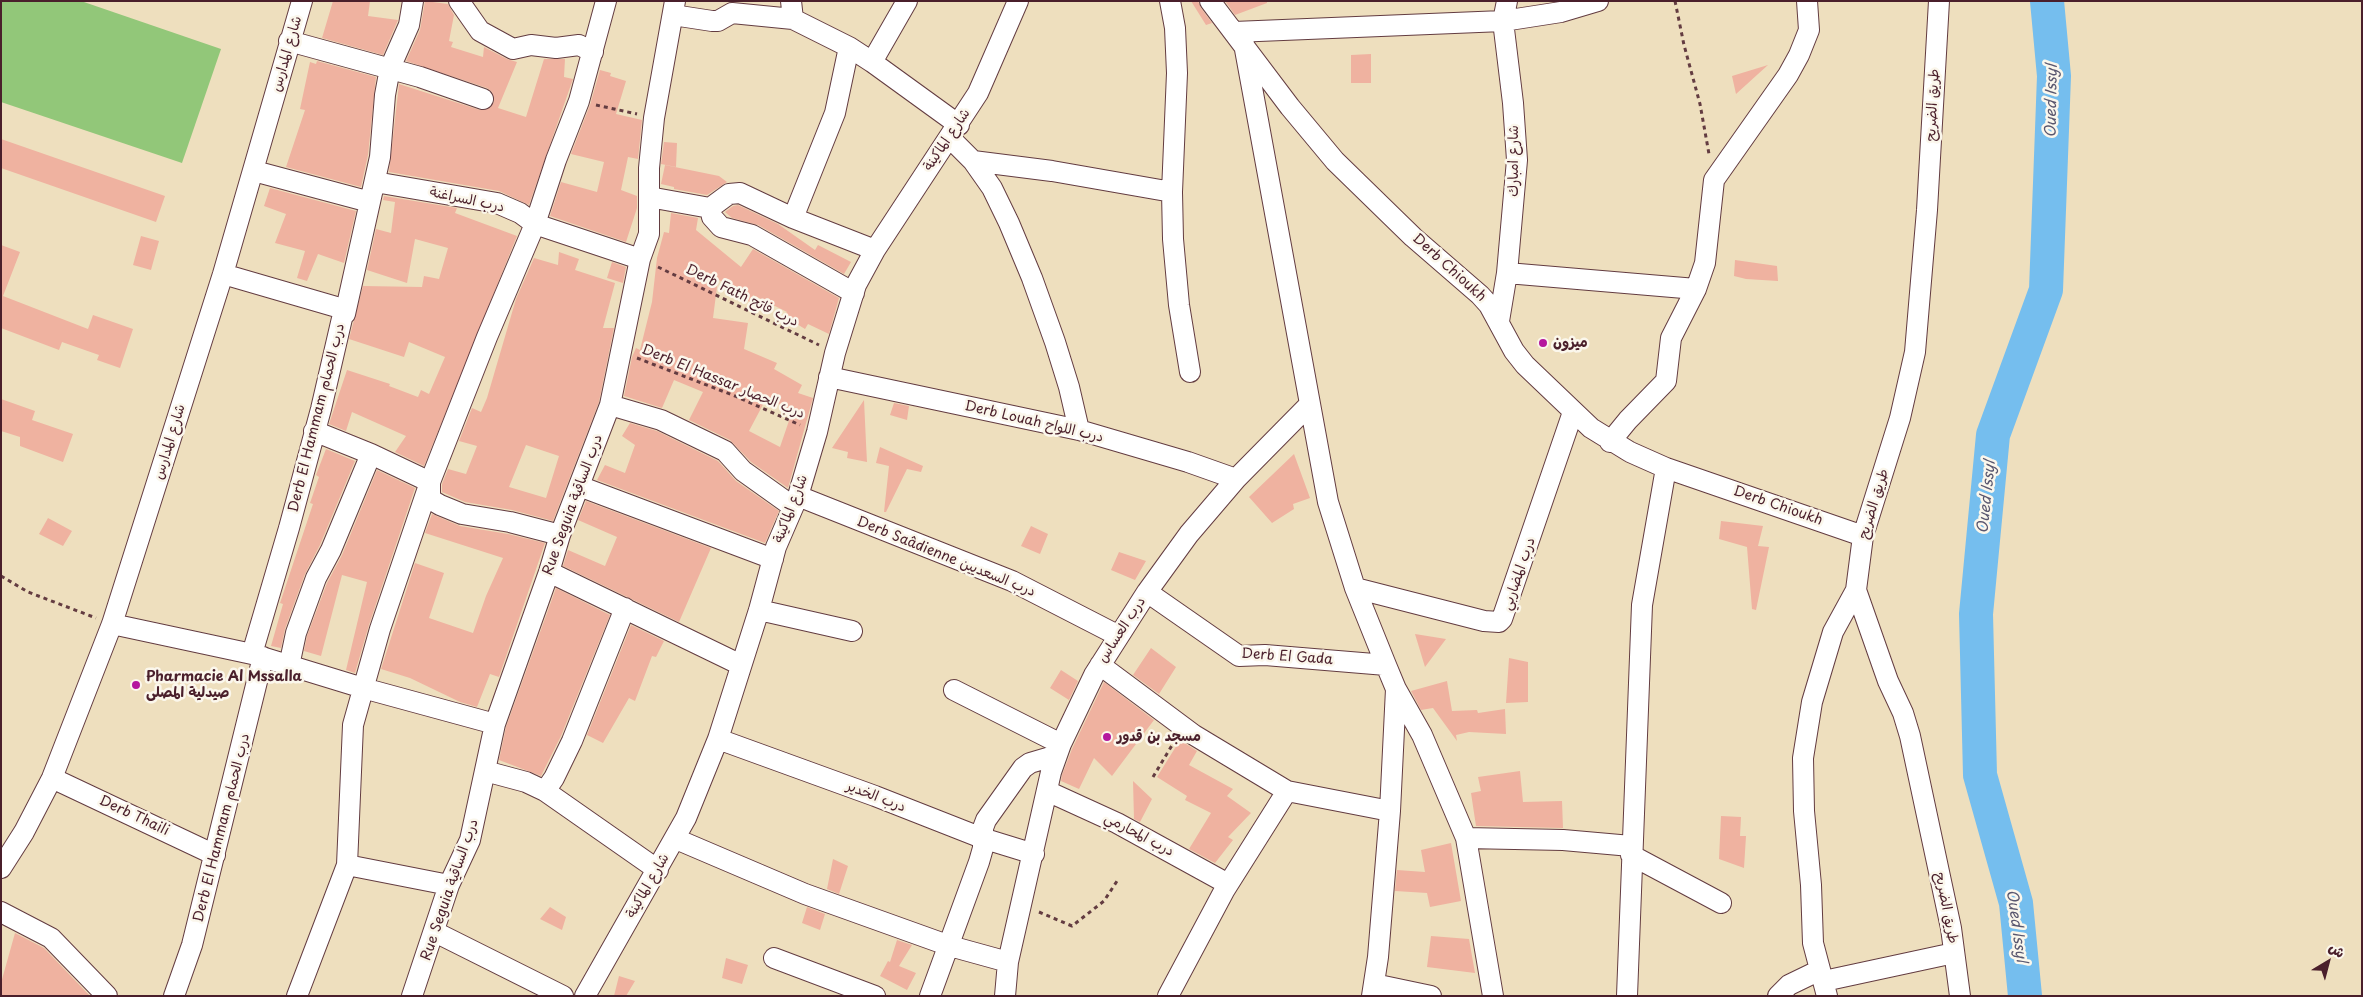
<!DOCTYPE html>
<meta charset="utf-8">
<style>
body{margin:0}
#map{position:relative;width:2363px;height:997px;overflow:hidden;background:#eedfbe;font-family:"Playpen Sans","Playpen Sans Arabic",sans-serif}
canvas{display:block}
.frame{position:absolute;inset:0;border:2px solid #4a1f2b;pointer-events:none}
.north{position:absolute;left:2303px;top:937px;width:50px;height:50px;-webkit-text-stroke:4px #fbf7ec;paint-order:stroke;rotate:37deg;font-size:14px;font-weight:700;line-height:20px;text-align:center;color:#4a1f2b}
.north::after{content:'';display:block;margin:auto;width:18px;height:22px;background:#4a1f2b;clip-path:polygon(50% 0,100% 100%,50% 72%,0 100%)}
</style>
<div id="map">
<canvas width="2363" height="997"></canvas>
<div class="frame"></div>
<div class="north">ش</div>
</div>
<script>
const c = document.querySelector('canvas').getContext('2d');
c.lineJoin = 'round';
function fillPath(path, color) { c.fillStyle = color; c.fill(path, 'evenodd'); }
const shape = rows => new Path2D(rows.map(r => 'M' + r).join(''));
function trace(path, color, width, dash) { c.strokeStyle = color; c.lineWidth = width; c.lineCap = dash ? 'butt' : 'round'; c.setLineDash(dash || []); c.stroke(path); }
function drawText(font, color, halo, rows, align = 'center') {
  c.font = font + ' "Playpen Sans","Playpen Sans Arabic",sans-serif'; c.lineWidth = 5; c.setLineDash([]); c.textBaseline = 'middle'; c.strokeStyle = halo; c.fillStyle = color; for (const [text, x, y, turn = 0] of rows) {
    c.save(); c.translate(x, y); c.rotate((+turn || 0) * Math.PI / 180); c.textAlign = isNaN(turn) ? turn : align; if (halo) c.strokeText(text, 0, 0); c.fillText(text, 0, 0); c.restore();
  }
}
const green = shape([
 [1,1,81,1,221,49,182,163,1,102]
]);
const river = shape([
 [2025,996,2016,903,1980,775,1976,614,1993,435,2046,290,2054,76,2047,1]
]);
const building = shape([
 [333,1,370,1,368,16,398,20,383,55,322,38],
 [425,1,448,4,454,15,449,41,453,42,451,47,483,57,484,47,507,59,517,62,498,108,526,117,544,59,565,59,564,77,573,79,529,205,499,191,389,172,399,84,480,110,490,108,494,102,492,92,487,88,406,61,420,30],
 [1191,1,1198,1,1201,8,1212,23,1206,25],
 [1225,1,1267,1,1267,3,1235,15],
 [1371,54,1371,83,1351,83,1351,55],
 [317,61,376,77,368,155,361,187,286,167,305,110,300,109,310,62,316,64],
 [1768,65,1736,94,1732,76],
 [600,70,611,73,610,76,626,81,616,114,642,120,638,159,628,157,621,190,637,196,637,208,626,242,550,216,561,182,597,192,604,162,571,154,590,105],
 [1,139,165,196,156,222,1,168],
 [664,142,677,143,676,167,661,164],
 [665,165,719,176,727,182,707,195,674,189,674,187,661,184],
 [270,188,356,211,344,263,318,254,307,281,297,278,305,251,275,243,286,214,264,206],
 [384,196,457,208,455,213,517,236,424,466,395,452,406,436,352,412,346,431,329,424,347,370,390,384,389,386,418,397,421,390,429,394,445,357,409,342,404,357,349,339,363,286,422,287,424,276,439,279,448,248,415,239,407,283,367,270,376,229,391,233,395,202,383,200],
 [738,205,778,224,815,250,818,245,851,262,844,274,758,225,732,218,725,212,733,206],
 [671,213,698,218,696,230,741,267,753,249,839,298,829,334,808,324,805,329,784,316,787,312,753,295,751,303,718,279,713,318,748,323,744,349,777,363,774,369,802,385,798,393,813,398,788,488,751,462,730,440,689,420,703,392,674,380,662,408,624,396,632,357,636,348,640,350,652,302,657,258,664,232,669,233],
 [767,397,792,412,780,447,749,431],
 [141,236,159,241,151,270,133,265],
 [1,245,20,252,3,296,88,329,93,315,133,329,120,368,97,360,99,355,62,342,59,350,1,328],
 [559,252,579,259,575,270,615,283,603,328,614,328,599,402,553,521,512,510,465,502,442,492,442,484,448,469,466,474,477,446,459,441,472,408,481,412,487,398,516,299,534,258,558,265],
 [526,445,559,456,546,498,509,487],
 [1735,260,1777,266,1778,281,1746,279,1734,276],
 [612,262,626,267,623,283,607,278],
 [1,399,35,411,32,420,73,434,63,462,20,446,20,437,1,431],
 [864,400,866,443,867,462,847,458,848,452,832,448],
 [894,403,909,406,907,420,890,415],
 [630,423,657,431,718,461,736,481,779,511,765,543,597,480,605,465,625,473,635,445,622,436],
 [880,447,923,466,921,472,907,469,886,512,884,512,889,466,876,463],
 [326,449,355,461,320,545,305,574,285,629,281,648,271,646,283,604,280,603,313,504,310,503,319,477,316,475],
 [1294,454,1310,498,1293,504,1294,509,1272,523,1249,497],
 [377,470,415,488,369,625,355,673,346,670,367,582,342,575,321,656,304,651,307,636,327,583,342,555],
 [586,501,711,548,679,622,563,566,568,550,605,566,617,537,578,520],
 [432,514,460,526,508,534,545,543,499,677,490,674,477,707,460,702,410,678,381,669,415,563,444,573,429,618,473,633,486,596,503,558,425,533],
 [48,518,72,531,63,546,39,534],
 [1721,521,1763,526,1758,546,1769,547,1756,610,1752,609,1747,547,1719,539],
 [1031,526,1048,534,1040,554,1021,546],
 [1119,552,1146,561,1135,580,1111,570],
 [556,588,610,615,561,736,541,776,499,760,506,727],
 [631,625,664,641,656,657,652,656,635,701,629,698,603,743,587,735],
 [1415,634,1446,639,1425,667],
 [1151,648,1176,667,1159,694,1133,675],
 [1509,658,1528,662,1528,702,1506,703],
 [1061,670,1078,681,1069,700,1050,688],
 [1447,681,1452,711,1477,710,1478,713,1505,709,1506,734,1469,732,1456,735,1457,741,1433,708,1421,710,1411,691],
 [1104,682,1154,720,1112,776,1094,758,1079,789,1061,781,1062,775,1072,749],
 [1180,740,1197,751,1189,765,1233,789,1227,796,1251,813,1228,837,1233,840,1215,863,1189,849,1211,813,1185,800,1187,796,1157,777],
 [1520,771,1523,802,1562,801,1563,828,1476,826,1471,793,1481,791,1478,777],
 [1133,781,1152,799,1140,822,1134,819],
 [1721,816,1741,817,1740,836,1746,836,1744,868,1719,859],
 [1451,843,1461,901,1430,907,1427,893,1395,891,1397,870,1425,872,1421,850],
 [833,859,848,866,839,894,827,889],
 [550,907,566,917,562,930,540,919],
 [807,907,825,914,820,930,802,923],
 [15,933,44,948,90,996,1,996,1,983],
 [1431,936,1469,939,1475,973,1427,967],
 [897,940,912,945,899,966,916,973,907,990,880,976,888,961,890,962],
 [726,958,748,965,742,984,722,978],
 [619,976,635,981,626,996,614,996]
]);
const path = shape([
 [1675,1,1684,45,1700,104,1709,154],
 [596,105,637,114],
 [658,267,819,345],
 [637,358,735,396,800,425],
 [1,576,28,592,96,618],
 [1153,777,1174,742],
 [1039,912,1072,926,1104,901,1119,878]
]);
const minor = shape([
 [459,1,480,31,513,49,531,45,556,48,579,45,593,52],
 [791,1,793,19,849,47,872,62,959,125],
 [1170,1,1175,28,1177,73,1172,192,1173,239,1179,305,1190,372],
 [1210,1,1290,107,1335,161,1413,237,1480,295,1489,305,1514,351,1525,365,1591,428,1630,452,1666,468,1863,536],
 [1939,1,1927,210,1915,352,1900,418,1863,536,1856,590,1888,681,1903,713,1910,736,1951,928,1960,996],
 [673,15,712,21,718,21,732,13,793,19],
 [1234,32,1503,21,1561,12,1598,1],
 [289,41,420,77,483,99],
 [1244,44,1328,502,1355,588,1386,665,1396,689,1422,735,1466,838,1493,996],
 [872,62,907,1],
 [950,138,973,161,992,188,1009,223,1032,278,1055,342,1069,387,1079,430],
 [973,161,1052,171,1172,192],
 [254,171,370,202],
 [375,182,497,203,520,213,535,224,640,259],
 [649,197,710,208,729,194,740,193,793,218,875,250],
 [710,208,712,217,721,227,752,235,854,293],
 [793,218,835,113,849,47],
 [1507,273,1696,289],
 [223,274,340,308,343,314],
 [1499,321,1507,273,1517,160,1513,103,1503,21,1507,1],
 [829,377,1079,430,1188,462,1236,479],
 [610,405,661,420,725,451,743,471,792,506],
 [314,431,371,454,430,482,430,499,440,505,462,514,510,522,560,535],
 [1610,442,1628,420,1666,381,1671,338,1696,289,1705,263,1714,180,1788,75,1799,55,1809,30,1807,1],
 [579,486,773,559],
 [798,496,1012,581,1119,636],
 [549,572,741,665],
 [1355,588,1484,621,1499,622,1502,619,1573,412],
 [1147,592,1239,656,1265,655,1386,665],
 [759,610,852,631],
 [112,624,252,654,363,688,495,724],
 [252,654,289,528,321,409,343,314,345,314,380,157,385,95,390,68,409,25,413,1],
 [1100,665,1194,735,1287,791,1390,811],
 [289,666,296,633,316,578,331,550,371,454],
 [954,690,1061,744],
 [718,739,875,796,982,838,1034,854],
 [485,771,526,782,545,791,658,870],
 [52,778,215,855],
 [545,791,554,778,572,741,625,608],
 [1047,791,1117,823,1228,884],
 [1466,838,1563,840,1631,846],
 [676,839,805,894,950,946,1008,962],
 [1631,855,1721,903],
 [347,865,449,885],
 [1,868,24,832,52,778,112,624,223,274,302,1],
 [1,912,51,938,107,996],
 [435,932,563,996],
 [774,958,875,996],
 [1824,981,1954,953],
 [1374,984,1431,996],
 [174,996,192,945,263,657],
 [297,996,347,865,353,725,380,629,430,482,487,337,535,224,556,160,579,101,606,1],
 [412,996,449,885,470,840,495,724,549,572,560,535,610,405,640,259,649,234,649,168,654,118,675,1],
 [585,996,686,818,718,739,759,610,776,547,798,496,817,432,835,353,856,285,875,250,978,93,1018,1],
 [930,996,979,862,983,848,983,828,986,820,1023,768,1030,763,1057,755],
 [1005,996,1008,962,1051,772,1061,744,1094,675,1147,592,1189,534,1236,479,1310,404],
 [1168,996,1224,891,1287,791],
 [1372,996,1378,957,1390,811,1396,689],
 [1627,996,1642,605,1666,468],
 [1778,996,1789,985,1820,970],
 [1827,996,1813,943,1811,885,1804,811,1803,758,1812,702,1833,632,1856,590]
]);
const markers = [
 [1543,343,5,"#b5179e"],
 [136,685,5,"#b5179e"],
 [1107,737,5,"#b5179e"]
];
const streetNames = [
 ["شارع المدارس",287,54,-74],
 ["طريق الضريح",1933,105,-87],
 ["شارع الماكينة",947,140,-56],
 ["شارع امبارك",1514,161,-90],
 ["درب السراغنة",467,200,12],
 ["Derb Chioukh",1449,268,42],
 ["Derb Fath درب فاتح",742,296,26],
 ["Derb El Hassar درب الحصار",723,382,22],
 ["Derb El Hammam درب الحمام",317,418,-76],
 ["Derb Louah درب اللواح",1034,422,13],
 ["شارع المدارس",170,442,-73],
 ["طريق الضريح",1874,504,-73],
 ["Rue Seguia درب الساقية",573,505,-70],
 ["Derb Chioukh",1778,506,19],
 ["شارع الماكينة",791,509,-69],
 ["Derb Saâdienne درب السعديين",946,557,22],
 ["درب المضاربي",1519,574,-71],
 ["درب العساس",1122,630,-57],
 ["Derb El Gada",1287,657,4],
 ["درب الخدير",876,797,21],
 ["Derb Thaili",134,816,25],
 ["Derb El Hammam درب الحمام",222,828,-76],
 ["درب المحارمي",1139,835,28],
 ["شارع الماكينة",648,886,-60],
 ["Rue Seguia درب الساقية",450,890,-71],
 ["طريق الضريح",1946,908,79]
];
const poiNames = [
 ["ميزون",1553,343],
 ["Pharmacie Al Mssalla",146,677],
 ["صيدلية المصلى",146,693],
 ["مسجد بن قدور",1117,737]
];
const waterNames = [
 ["Oued Issyl",2052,101,-89],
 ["Oued Issyl",1987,497,-84],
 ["Oued Issyl",2016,926,82]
];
fillPath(green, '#92c779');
trace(river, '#75beee', 34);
fillPath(building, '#efb2a0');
trace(minor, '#633c41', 22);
trace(path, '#633c41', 3, [4, 4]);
trace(minor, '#fff', 20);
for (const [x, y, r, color] of markers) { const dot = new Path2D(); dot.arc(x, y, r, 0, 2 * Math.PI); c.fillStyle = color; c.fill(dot); trace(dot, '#fbf7ec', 2); }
drawText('14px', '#4a1f2b', '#fbf7ec', streetNames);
drawText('bold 14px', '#4a1f2b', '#fbf7ec', poiNames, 'left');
drawText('italic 15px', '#59576f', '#fbf7ec', waterNames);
</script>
